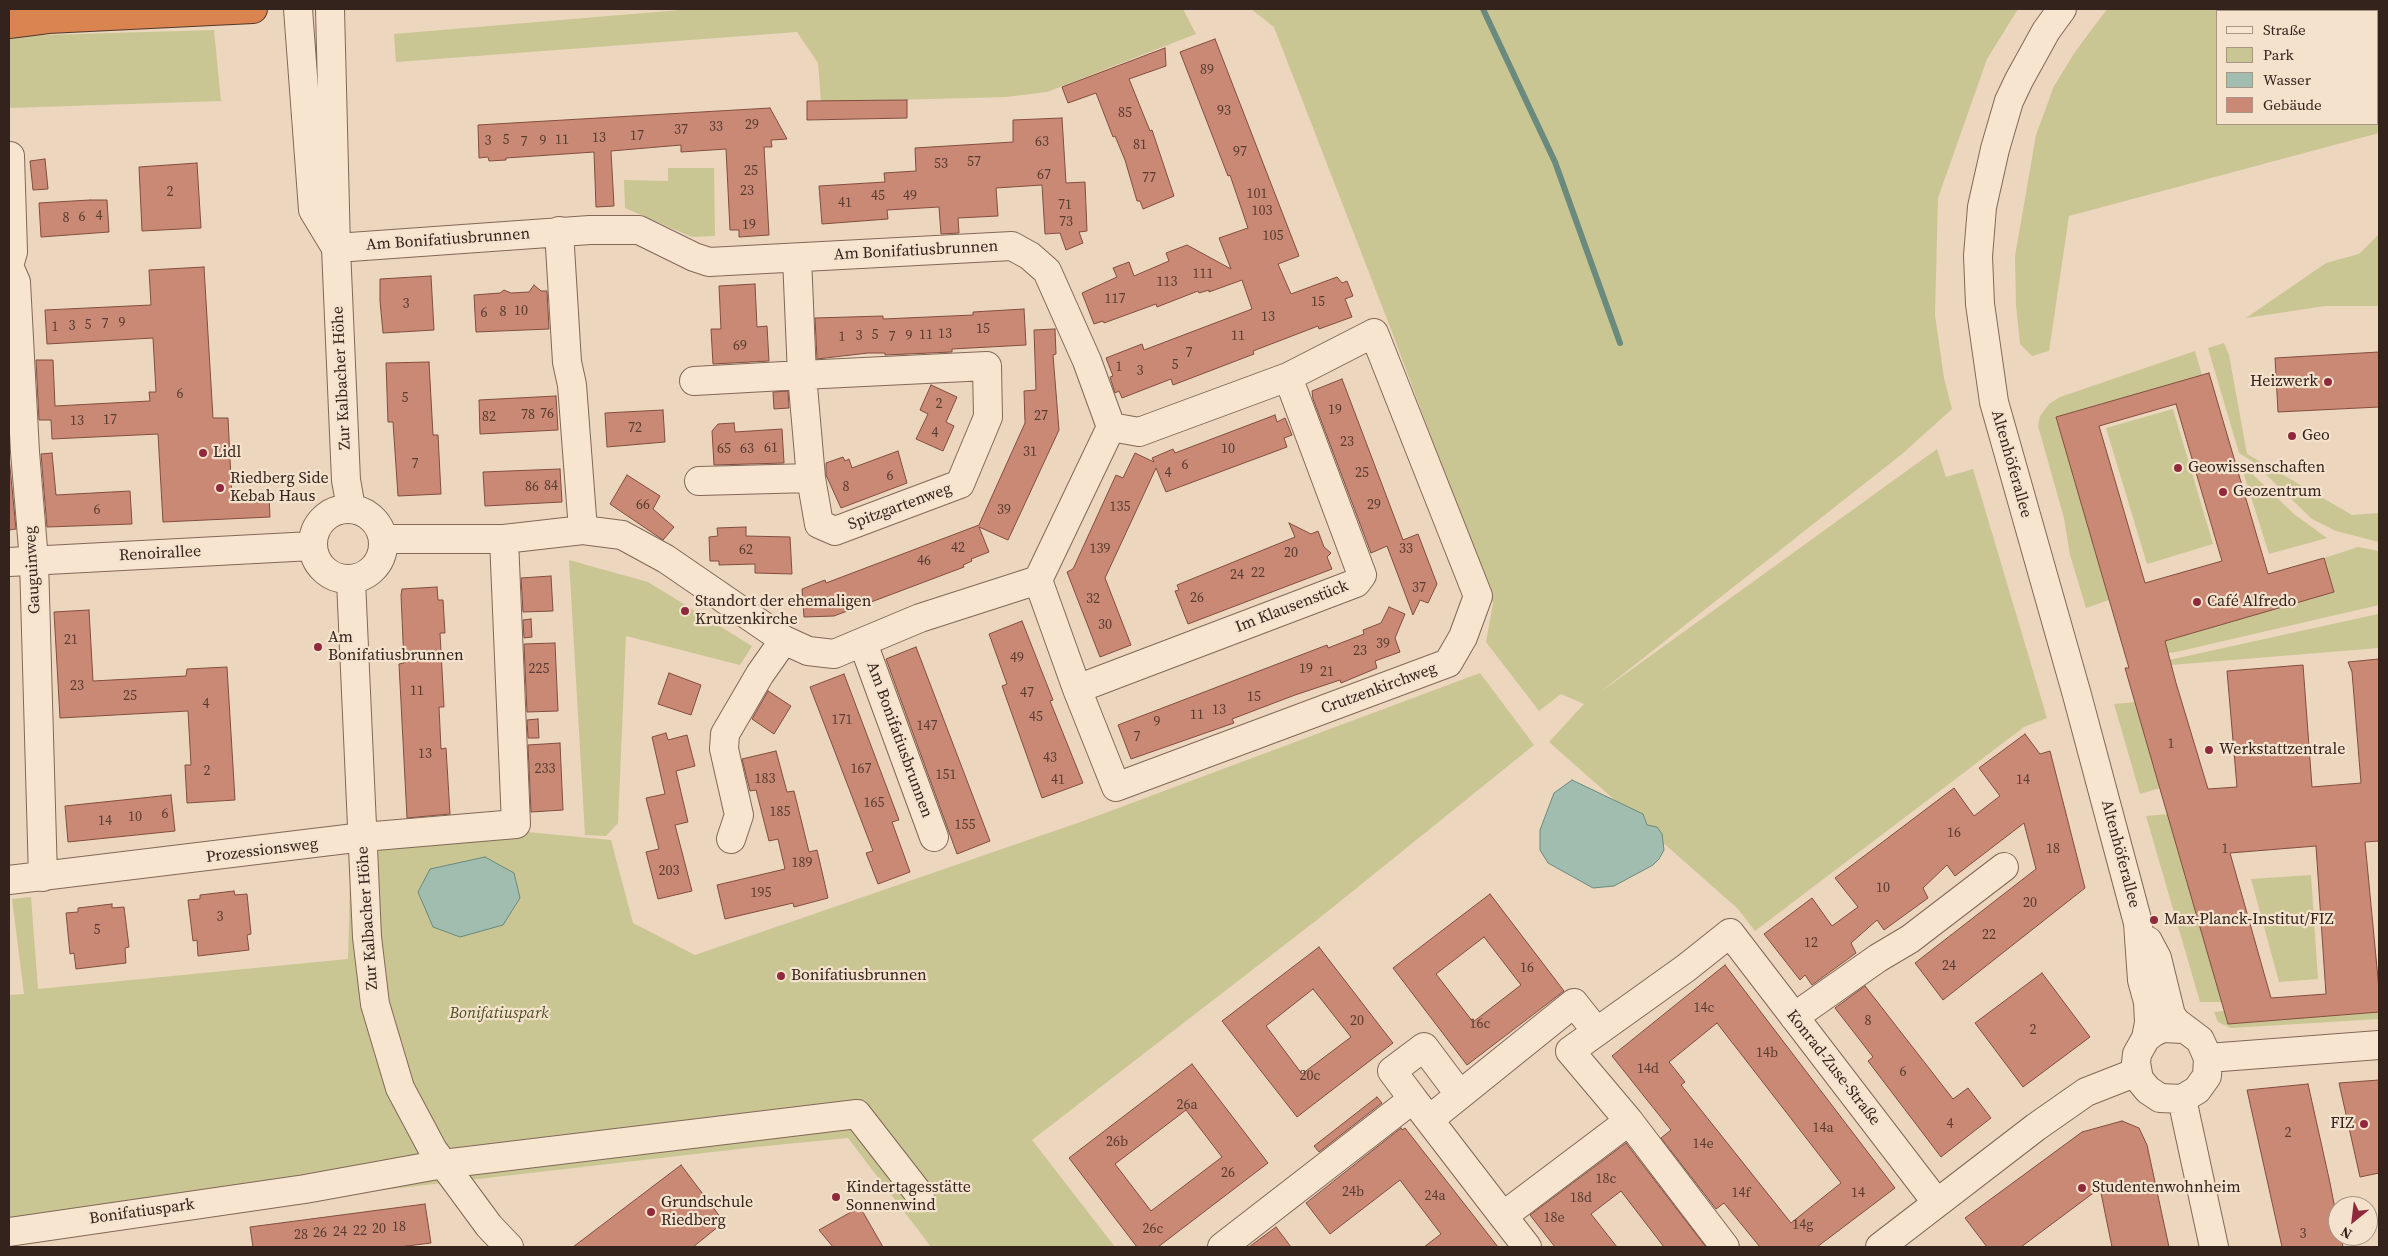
<!DOCTYPE html>
<meta charset="utf-8">
<style>
body{margin:0}
#map{position:relative;width:2388px;height:1256px;overflow:hidden;background:#ecd6be;font-family:"Source Serif 4",serif}
canvas{display:block}
.frame{position:absolute;inset:0;border:10px solid #33231c;pointer-events:none}
.legend{position:absolute;left:2216px;top:10px;width:162px;height:115px;box-sizing:border-box;background:#f4e2cd;border:1px solid #a79686;margin:0;padding:6px 9px;list-style:none;font-size:15px;color:#33231c}
.legend li{display:flex;align-items:center;gap:10px;height:25px}
.legend b{width:25px;border:1px solid #a79686}
.north{position:absolute;left:2328px;top:1196px;width:50px;height:50px;box-sizing:border-box;background:#f4e2cd;border:1px solid #a79686;border-radius:50%;rotate:209deg;font-size:14px;font-weight:700;line-height:20px;text-align:center;color:#33231c}
.north::after{content:'';display:block;margin:auto;width:18px;height:22px;background:#90293c;clip-path:polygon(50% 0,100% 100%,50% 72%,0 100%)}
</style>
<div id="map">
<canvas width="2388" height="1256"></canvas>
<div class="frame"></div>
<ul class="legend">
<li><b style="height:6px;background:#f7e5d0"></b>Straße</li>
<li><b style="height:14px;background:#c9c693"></b>Park</li>
<li><b style="height:14px;background:#a1bdb0"></b>Wasser</li>
<li><b style="height:14px;background:#c98974"></b>Gebäude</li>
</ul>
<div class="north">N</div>
</div>
<script>
const c = document.querySelector('canvas').getContext('2d');
c.lineJoin = 'round';
function fillPath(path, color) { c.fillStyle = color; c.fill(path, 'evenodd'); }
const shape = rows => new Path2D(rows.map(r => 'M' + r).join(''));
function trace(path, color, width, dash) { c.strokeStyle = color; c.lineWidth = width; c.lineCap = dash ? 'butt' : 'round'; c.setLineDash(dash || []); c.stroke(path); }
function drawText(font, color, halo, rows, align = 'center') {
  c.font = font + ' "Source Serif 4",serif'; c.lineWidth = 4.5; c.setLineDash([]); c.textBaseline = 'middle'; c.strokeStyle = halo; c.fillStyle = color; for (const [text, x, y, turn = 0] of rows) {
    c.save(); c.translate(x, y); c.rotate((+turn || 0) * Math.PI / 180); c.textAlign = isNaN(turn) ? turn : align; if (halo) c.strokeText(text, 0, 0); c.fillText(text, 0, 0); c.restore();
  }
}
const green = shape([
 [692,9,1183,9,1196,34,1047,92,1006,97,821,102,818,63,797,32,396,62,394,34],
 [1251,9,2018,9,1987,59,1938,198,1935,315,1944,378,1952,409,1902,454,1599,693,1937,449,1946,477,1973,469,2047,718,2024,727,1755,931,1737,908,1549,742,1584,704,1561,694,1539,711,1486,642,1493,603,1392,332,1274,27],
 [2107,9,2351,9,2356,11,2217,11,2217,124,2377,124,2377,21,2379,22,2379,133,2069,216,2049,351,2032,356,2020,344,2016,305,2015,256,2036,135,2054,86,2075,52],
 [214,30,221,101,9,108,9,36],
 [668,168,714,168,715,236,692,237,625,208,624,180,668,181],
 [2379,234,2379,306,2325,306,2246,318,2326,263,2359,254],
 [2224,343,2229,355,2247,454,2352,515,2379,513,2379,542,2336,531,2312,519,2252,461,2239,453,2208,348],
 [2195,351,2202,375,2056,417,2109,600,2086,608,2070,555,2064,518,2038,426,2040,416,2049,404,2060,397],
 [2173,409,2213,544,2147,564,2106,428],
 [2240,462,2294,514,2327,538,2269,554],
 [2358,547,2379,551,2379,605,2176,652,2127,658,2124,653,2334,592,2324,558],
 [569,560,648,582,752,646,740,665,626,636,618,823,606,836,585,835],
 [2378,614,2379,648,2171,665,2169,660],
 [1480,673,1534,745,1322,916,1032,1140,1115,1247,931,1247,848,1138,756,1147,9,1233,9,995,24,994,12,899,31,897,38,989,348,959,351,844,517,831,611,840,633,923,695,955,1089,819],
 [2136,702,2160,788,2140,794,2114,704],
 [2168,814,2172,831,2222,1002,2200,1002,2146,816],
 [2311,875,2318,979,2279,982,2251,879],
 [2224,1011,2228,1024,2379,1012,2379,1019,2231,1028,2218,1022,2214,1012]
]);
const water = shape([
 [1572,780,1643,814,1647,825,1657,827,1662,834,1664,850,1659,859,1653,865,1614,886,1593,888,1548,863,1540,850,1540,830,1554,793,1572,780],
 [485,857,514,873,520,898,503,925,460,937,433,927,418,892,430,869,485,857]
]);
const stream = shape([
 [1483,9,1555,162,1620,343]
]);
const building = shape([
 [1215,39,1299,256,1278,264,1291,294,1337,277,1342,283,1347,281,1353,296,1345,299,1352,317,1319,329,1318,326,1253,351,1254,354,1173,385,1171,379,1122,398,1119,391,1115,393,1110,377,1113,376,1106,358,1142,344,1144,350,1252,309,1242,280,1209,292,1209,290,1199,293,1198,291,1157,307,1156,304,1104,323,1103,321,1094,324,1082,293,1117,277,1113,268,1129,262,1134,276,1169,261,1166,253,1187,245,1231,269,1219,238,1248,228,1230,175,1228,176,1180,52,1215,39],
 [1165,48,1166,66,1129,79,1150,131,1152,130,1174,196,1143,209,1140,201,1137,201,1125,160,1115,136,1113,137,1096,93,1068,103,1062,87,1165,48],
 [907,100,907,118,807,120,807,101,907,100],
 [770,108,787,139,771,140,772,147,764,147,769,235,739,237,739,230,730,230,726,149,681,152,681,145,611,151,614,206,596,207,594,152,506,158,506,160,489,161,488,157,479,158,478,125,770,108],
 [1062,118,1066,183,1085,182,1087,231,1079,232,1083,243,1066,250,1060,233,1045,234,1042,185,996,188,998,216,958,218,959,233,941,234,939,207,887,210,888,219,822,224,819,186,885,182,884,173,916,171,915,148,1013,142,1013,120,1062,118],
 [45,159,48,189,33,190,30,161,45,159],
 [197,163,201,228,142,231,139,167,197,163],
 [90,200,107,200,109,232,41,237,39,203,90,200],
 [204,267,213,418,228,418,232,499,269,496,270,517,163,522,158,434,52,439,51,420,39,420,36,360,53,360,55,406,150,401,149,392,156,392,153,338,47,344,45,310,151,305,149,270,204,267],
 [431,276,434,330,383,333,380,301,380,279,431,276],
 [755,284,757,327,767,326,769,361,713,364,711,329,721,329,719,286,755,284],
 [534,285,541,291,547,291,549,329,476,332,474,295,500,293,504,290,511,293,529,292,534,285],
 [1024,309,1026,345,952,349,952,352,885,355,885,353,868,353,817,359,815,318,883,316,883,319,973,315,973,312,1024,309],
 [1055,329,1056,354,1053,355,1059,430,1008,540,979,527,989,552,971,559,972,561,963,565,964,567,834,616,804,617,802,589,825,580,826,583,979,525,1025,423,1024,391,1036,390,1034,330,1055,329],
 [2379,352,2379,407,2278,412,2275,358,2379,352],
 [429,362,433,435,438,435,441,494,398,496,393,422,388,422,386,363,429,362],
 [2209,373,2268,574,2324,558,2334,592,2165,641,2176,683,2208,789,2237,787,2227,671,2303,665,2312,787,2361,783,2352,672,2348,662,2379,659,2379,841,2365,842,2379,989,2379,1012,2228,1024,2125,668,2129,668,2056,417,2209,373],
 [2176,404,2222,561,2145,583,2099,426,2176,404],
 [2316,846,2326,994,2271,998,2230,853,2316,846],
 [1342,379,1403,540,1418,534,1437,584,1428,603,1420,600,1413,615,1387,546,1371,553,1313,399,1312,391,1342,379],
 [931,385,957,397,946,422,954,426,943,451,916,439,928,414,920,410,931,385],
 [788,391,789,408,774,409,773,392,788,391],
 [556,396,558,430,480,434,479,400,556,396],
 [663,410,665,442,607,447,605,413,663,410],
 [1275,415,1277,422,1285,418,1292,435,1284,438,1287,447,1166,492,1156,468,1105,578,1131,645,1100,657,1067,572,1073,569,1116,475,1123,478,1135,453,1154,462,1152,458,1173,449,1175,453,1275,415],
 [734,423,735,432,782,429,784,463,714,465,712,431,718,424,734,423],
 [898,451,907,483,841,508,826,475,826,463,843,457,845,461,849,459,852,468,898,451],
 [52,453,56,495,130,491,132,524,47,527,41,454,52,453],
 [9,457,16,529,9,530,9,457],
 [560,469,562,502,485,506,483,472,560,469],
 [627,475,660,496,653,509,674,527,663,540,610,504,627,475],
 [1289,523,1311,534,1318,531,1324,547,1331,553,1327,557,1332,569,1188,624,1175,591,1179,590,1177,585,1295,537,1289,523],
 [746,527,746,536,790,537,792,574,755,573,755,564,719,565,719,561,710,561,709,537,718,536,717,528,746,527],
 [551,576,553,611,523,612,521,578,551,576],
 [437,587,438,600,443,600,445,633,440,633,444,707,439,707,441,749,446,748,450,814,407,818,399,664,404,663,401,595,402,589,437,587],
 [1389,607,1405,614,1395,638,1400,652,1375,661,1377,668,1341,683,1340,680,1295,695,1232,719,1234,723,1131,759,1118,725,1327,645,1328,648,1364,634,1363,630,1381,623,1389,607],
 [89,610,93,681,186,676,187,669,227,667,235,800,187,803,185,765,191,765,188,711,60,718,54,612,89,610],
 [531,619,532,637,524,638,523,620,531,619],
 [1022,621,1053,700,1050,701,1083,783,1042,798,1002,686,1007,684,989,634,1022,621],
 [555,643,558,711,527,712,524,644,555,643],
 [916,647,990,841,957,854,886,659,916,647],
 [669,673,701,685,691,715,658,704,669,673],
 [844,674,899,820,892,822,910,872,878,884,866,853,873,851,810,687,844,674],
 [768,691,791,706,774,734,752,719,768,691],
 [538,719,539,738,528,738,527,720,538,719],
 [666,733,668,740,687,735,695,766,676,771,688,822,675,825,692,891,658,899,646,852,659,849,646,798,665,794,652,737,666,733],
 [2025,734,2040,754,2050,751,2085,888,1943,1000,1915,963,2036,869,2024,823,1955,876,1947,865,1923,888,1928,898,1884,930,1877,920,1851,943,1856,953,1812,985,1805,975,1800,980,1764,934,1812,898,1832,926,1858,907,1835,878,1954,788,1974,816,2000,796,1979,768,2025,734],
 [560,743,563,810,531,812,528,745,560,743],
 [776,751,787,792,794,791,809,852,817,850,828,898,794,907,793,903,725,919,717,885,785,869,778,839,769,841,756,790,750,791,742,759,776,751],
 [171,795,175,831,68,842,65,806,171,795],
 [234,891,235,895,247,894,251,934,247,935,249,950,198,956,197,940,193,941,188,900,200,899,200,895,234,891],
 [1490,894,1564,991,1467,1065,1393,968,1490,894],
 [1484,937,1521,985,1473,1022,1436,974,1484,937],
 [112,904,112,908,124,907,129,947,125,948,126,963,76,969,74,953,70,954,66,913,78,912,78,908,112,904],
 [1319,947,1393,1043,1297,1117,1222,1021,1319,947],
 [1313,989,1351,1037,1302,1074,1266,1026,1313,989],
 [1725,965,1895,1188,1817,1247,1760,1247,1724,1203,1716,1209,1661,1138,1671,1130,1612,1056,1725,965],
 [1717,1023,1841,1183,1791,1223,1681,1085,1685,1082,1669,1062,1717,1023],
 [2042,973,2090,1037,2023,1087,1975,1023,2042,973],
 [1865,986,1953,1099,1968,1088,1991,1118,1941,1157,1868,1061,1873,1057,1835,1008,1865,986],
 [1192,1064,1268,1163,1158,1247,1137,1247,1069,1158,1192,1064],
 [1186,1110,1222,1157,1151,1211,1115,1164,1186,1110],
 [2379,1080,2379,1173,2360,1177,2339,1083,2379,1080],
 [2308,1084,2330,1183,2338,1224,2338,1236,2341,1236,2343,1247,2282,1247,2247,1090,2308,1084],
 [1377,1097,1382,1103,1319,1152,1314,1146,1377,1097],
 [2122,1121,2139,1128,2147,1145,2169,1247,2112,1247,2100,1188,2021,1247,1987,1247,1965,1218,2082,1132,2122,1121],
 [1401,1128,1402,1130,1405,1128,1498,1247,1424,1247,1441,1234,1400,1180,1330,1234,1306,1203,1401,1128],
 [1626,1143,1706,1247,1664,1247,1621,1191,1591,1214,1617,1247,1555,1247,1530,1215,1626,1143],
 [681,1165,724,1222,693,1247,573,1247,681,1165],
 [425,1204,431,1243,399,1247,253,1247,250,1227,425,1204],
 [860,1207,883,1247,833,1247,819,1230,860,1207],
 [1276,1227,1291,1247,1249,1247,1276,1227]
]);
const minor = shape([
 [298,9,313,210,336,248],
 [330,9,336,248,346,480,351,508],
 [2062,9,2046,31,2019,80,2009,101,1995,149,1982,207,1978,256,1980,304,1994,402,2077,695,2138,923,2142,980,2148,1002,2149,1023,2146,1038],
 [559,231,567,362,572,385,583,530],
 [336,248,590,230,639,230,694,257,709,262,1012,246,1030,256,1047,271,1087,361,1111,427,1038,580,920,618,834,654,808,651,784,640,666,559,622,535,583,530,504,539,384,539],
 [9,266,16,282,25,452,34,561,43,877],
 [9,266,13,252,10,156],
 [694,381,802,375,987,366,988,417,960,484,835,531,819,524,811,478,802,375,797,258],
 [699,481,811,478],
 '313 544a35 35 0 1 1 70 0a35 35 0 1 1-70 0Z',
 [9,562,312,546],
 [1038,580,1077,689,1116,787,1448,663,1463,637,1478,596,1374,333,1288,377,1139,432,1111,427],
 [351,581,367,937,375,1004,400,1088,433,1150,489,1226,509,1247],
 [863,643,934,837],
 [1077,689,1356,583,1362,575,1288,377],
 [731,839,739,815,724,749,725,734,760,674,784,640],
 [9,880,363,837,516,824,504,539],
 [2148,941,2157,958,2171,1015,2176,1022,2200,1040,2208,1058,2207,1076,2197,1090,2182,1099,2160,1098,2148,1090,2139,1079,2136,1063,2137,1054,2146,1038,2154,1032,2163,1028,2184,1029],
 [1794,1017,1878,958,1910,939,2004,867],
 [2208,1058,2379,1045],
 [1413,1099,1392,1071,1424,1047,1460,1095],
 [2182,1099,2214,1247],
 [1430,1119,1574,1003,1597,1032],
 [9,1232,305,1189,443,1164,857,1114,920,1195],
 [1222,1247,1413,1099,1503,1216],
 [1527,1247,1503,1216,1629,1121],
 [1725,1247,1629,1121,1570,1051,1686,968,1730,933,1937,1203],
 [1880,1247,2036,1127,2086,1092,2137,1072]
]);
const highway = shape([
 [9,24,48,19,253,9]
]);
const markers = [
 [2328,382,5,"#90293c"],
 [2292,436,5,"#90293c"],
 [203,453,5,"#90293c"],
 [2178,468,5,"#90293c"],
 [220,488,5,"#90293c"],
 [2223,492,5,"#90293c"],
 [2197,602,5,"#90293c"],
 [685,611,5,"#90293c"],
 [318,647,5,"#90293c"],
 [2209,750,5,"#90293c"],
 [2154,920,5,"#90293c"],
 [781,976,5,"#90293c"],
 [2364,1124,5,"#90293c"],
 [2082,1188,5,"#90293c"],
 [836,1197,5,"#90293c"],
 [651,1212,5,"#90293c"]
];
const numberNames = [
 ["89",1207,70],
 ["93",1224,111],
 ["85",1125,113],
 ["29",752,125],
 ["33",716,127],
 ["37",681,130],
 ["17",637,136],
 ["13",599,138],
 ["5",506,140],
 ["11",562,140],
 ["3",488,141],
 ["9",543,141],
 ["7",524,142],
 ["63",1042,142],
 ["81",1140,145],
 ["97",1240,152],
 ["57",974,162],
 ["53",941,164],
 ["25",751,171],
 ["67",1044,175],
 ["77",1149,178],
 ["23",747,191],
 ["2",170,192],
 ["101",1257,194],
 ["45",878,196],
 ["49",910,196],
 ["41",845,203],
 ["71",1065,205],
 ["103",1262,211],
 ["4",99,216],
 ["6",82,217],
 ["8",66,218],
 ["73",1066,222],
 ["19",749,225],
 ["105",1273,236],
 ["111",1203,274],
 ["113",1167,282],
 ["117",1115,299],
 ["15",1318,302],
 ["3",406,304],
 ["10",521,311],
 ["8",503,312],
 ["6",484,313],
 ["13",1268,317],
 ["9",122,323],
 ["7",105,324],
 ["5",88,325],
 ["3",72,326],
 ["1",55,327],
 ["15",983,329],
 ["13",945,334],
 ["5",875,335],
 ["11",926,335],
 ["3",859,336],
 ["9",909,336],
 ["11",1238,336],
 ["1",842,337],
 ["7",892,337],
 ["69",740,346],
 ["7",1189,353],
 ["5",1175,365],
 ["1",1119,367],
 ["3",1140,371],
 ["6",180,394],
 ["5",405,398],
 ["2",939,404],
 ["19",1335,410],
 ["76",547,414],
 ["78",528,415],
 ["27",1041,416],
 ["82",489,417],
 ["17",110,420],
 ["13",77,421],
 ["72",635,428],
 ["4",935,433],
 ["23",1347,442],
 ["61",771,448],
 ["65",724,449],
 ["63",747,449],
 ["10",1228,449],
 ["31",1030,452],
 ["7",415,464],
 ["6",1185,465],
 ["4",1168,473],
 ["25",1362,473],
 ["6",890,476],
 ["84",551,486],
 ["86",532,487],
 ["8",846,487],
 ["66",643,505],
 ["29",1374,505],
 ["135",1120,507],
 ["6",97,510],
 ["39",1004,510],
 ["42",958,548],
 ["139",1100,549],
 ["33",1406,549],
 ["62",746,550],
 ["20",1291,553],
 ["46",924,561],
 ["22",1258,573],
 ["24",1237,575],
 ["37",1419,588],
 ["26",1197,598],
 ["32",1093,599],
 ["30",1105,625],
 ["21",71,640],
 ["39",1383,644],
 ["23",1360,651],
 ["49",1017,658],
 ["225",539,669],
 ["19",1306,669],
 ["21",1327,672],
 ["23",77,686],
 ["11",417,691],
 ["47",1027,693],
 ["25",130,696],
 ["15",1254,697],
 ["4",206,704],
 ["13",1219,710],
 ["11",1197,715],
 ["45",1036,717],
 ["171",842,720],
 ["9",1157,722],
 ["147",927,726],
 ["7",1137,737],
 ["1",2171,744],
 ["13",425,754],
 ["43",1050,758],
 ["233",545,769],
 ["167",861,769],
 ["2",207,771],
 ["151",946,775],
 ["183",765,779],
 ["41",1058,780],
 ["14",2023,780],
 ["165",874,803],
 ["185",780,812],
 ["6",165,814],
 ["10",135,817],
 ["14",105,821],
 ["155",965,825],
 ["16",1954,833],
 ["18",2053,849],
 ["1",2225,849],
 ["189",802,863],
 ["203",669,871],
 ["10",1883,888],
 ["195",761,893],
 ["20",2030,903],
 ["3",220,917],
 ["5",97,930],
 ["22",1989,935],
 ["12",1811,943],
 ["24",1949,966],
 ["16",1527,968],
 ["14c",1704,1008],
 ["20",1357,1021],
 ["8",1868,1021],
 ["16c",1480,1024],
 ["2",2033,1030],
 ["14b",1767,1053],
 ["14d",1648,1069],
 ["6",1903,1072],
 ["20c",1310,1076],
 ["26a",1187,1105],
 ["4",1950,1124],
 ["14a",1823,1128],
 ["2",2288,1133],
 ["26b",1117,1142],
 ["14e",1703,1144],
 ["26",1228,1173],
 ["18c",1606,1179],
 ["24b",1353,1192],
 ["14f",1741,1193],
 ["14",1858,1193],
 ["24a",1435,1196],
 ["18d",1581,1198],
 ["18e",1554,1218],
 ["14g",1803,1225],
 ["18",399,1227],
 ["20",379,1229],
 ["26c",1153,1229],
 ["22",360,1231],
 ["24",340,1232],
 ["26",320,1233],
 ["3",2303,1234],
 ["28",301,1235]
];
const streetNames = [
 ["Am Bonifatiusbrunnen",448,240,-4],
 ["Am Bonifatiusbrunnen",916,251,-3],
 ["Zur Kalbacher Höhe",342,378,-93],
 ["Altenhöferallee",2011,464,74],
 ["Spitzgartenweg",900,507,-20],
 ["Renoirallee",160,554,-3],
 ["Gauguinweg",33,570,-93],
 ["Im Klausenstück",1292,607,-21],
 ["Crutzenkirchweg",1379,689,-20],
 ["Am Bonifatiusbrunnen",899,740,70],
 ["Prozessionsweg",262,851,-7],
 ["Altenhöferallee",2120,854,75],
 ["Zur Kalbacher Höhe",368,918,-94],
 ["Konrad-Zuse-Straße",1833,1068,52],
 ["Bonifatiuspark",142,1212,-8]
];
const poiNames = [
 ["Heizwerk",2318,382,"right"],
 ["Geo",2302,436],
 ["Lidl",213,453],
 ["Geowissenschaften",2188,468],
 ["Riedberg Side",230,479],
 ["Kebab Haus",230,497],
 ["Geozentrum",2233,492],
 ["Standort der ehemaligen",695,602],
 ["Krutzenkirche",695,620],
 ["Café Alfredo",2207,602],
 ["Am",328,638],
 ["Bonifatiusbrunnen",328,656],
 ["Werkstattzentrale",2219,750],
 ["Max-Planck-Institut/FIZ",2164,920],
 ["Bonifatiusbrunnen",791,976],
 ["FIZ",2354,1124,"right"],
 ["Kindertagesstätte",846,1188],
 ["Sonnenwind",846,1206],
 ["Studentenwohnheim",2092,1188],
 ["Grundschule",661,1203],
 ["Riedberg",661,1221]
];
const parkNames = [
 ["Bonifatiuspark",499,1014]
];
fillPath(green, '#c9c693');
fillPath(water, '#a1bdb0');
trace(water, '#698a7c', 1);
trace(stream, '#698a7c', 6);
fillPath(building, '#c98974');
trace(building, '#824d3e', 1);
trace(minor, '#836757', 30);
trace(highway, '#51372c', 30);
trace(minor, '#f7e5d0', 28);
trace(highway, '#da854f', 28);
for (const [x, y, r, color] of markers) { const dot = new Path2D(); dot.arc(x, y, r, 0, 2 * Math.PI); c.fillStyle = color; c.fill(dot); trace(dot, '#f4e2cd', 2); }
drawText('14px', '#583c32', null, numberNames);
drawText('16px', '#33231c', '#f4e2cd', streetNames);
drawText('16px', '#33231c', '#f4e2cd', poiNames, 'left');
drawText('italic 16px', '#4b4f23', '#f4e2cd', parkNames);
</script>
